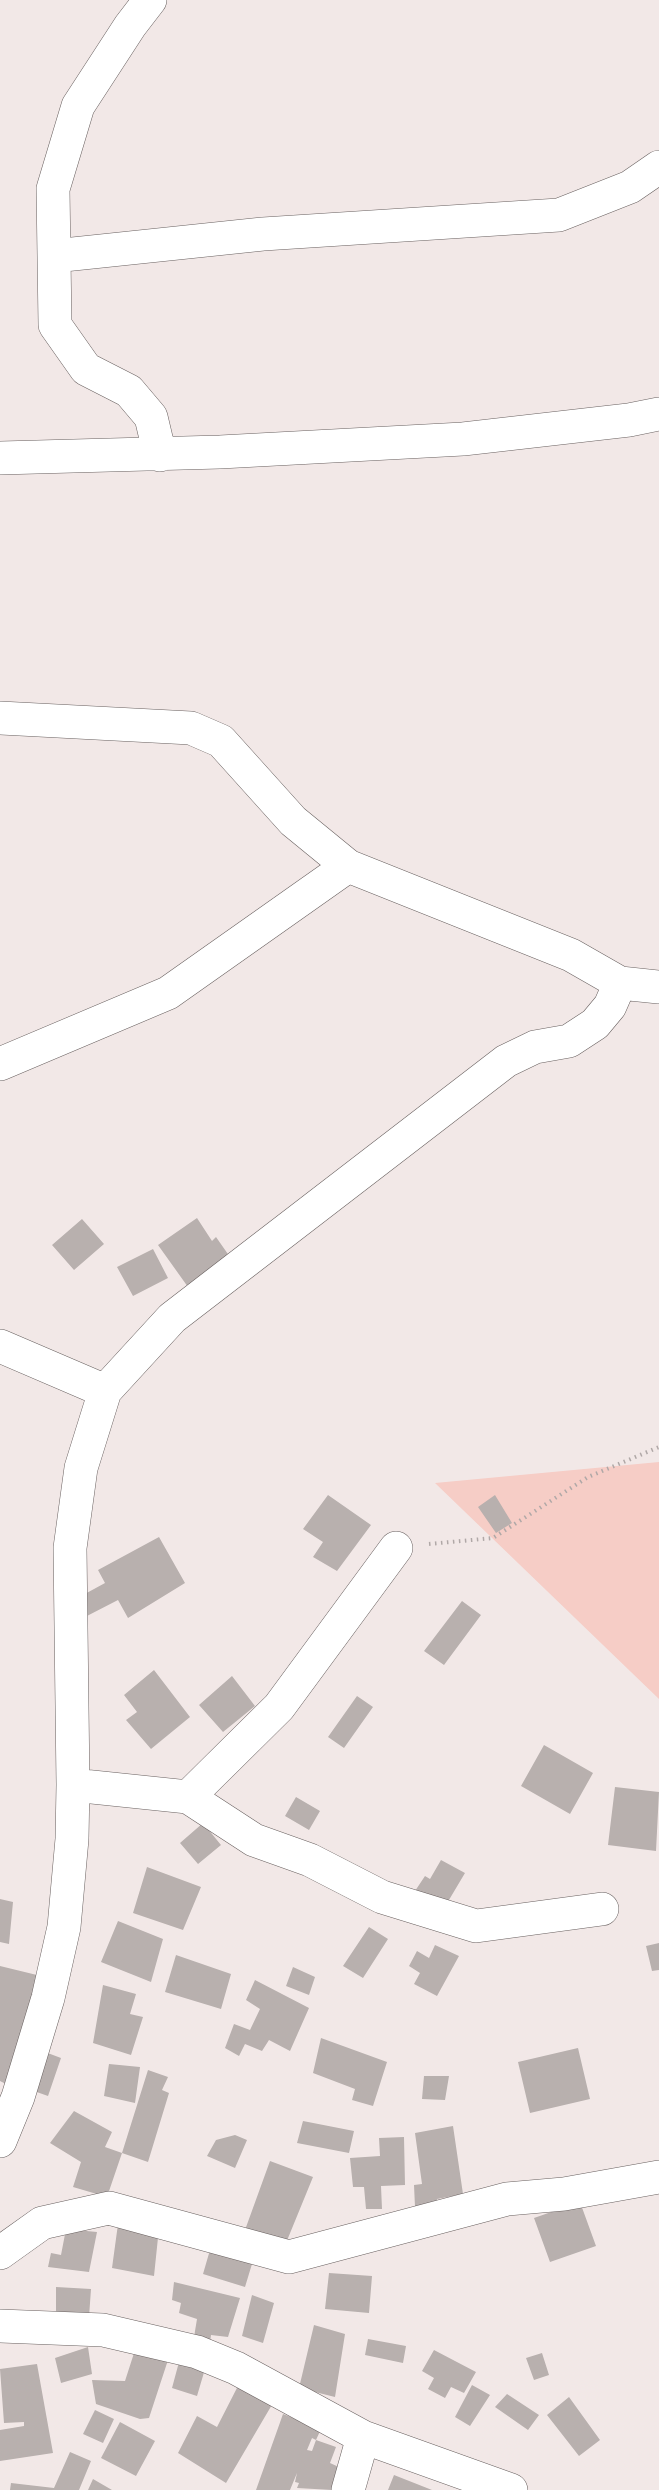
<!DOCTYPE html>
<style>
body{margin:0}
canvas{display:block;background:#f2e8e7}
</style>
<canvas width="659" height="2490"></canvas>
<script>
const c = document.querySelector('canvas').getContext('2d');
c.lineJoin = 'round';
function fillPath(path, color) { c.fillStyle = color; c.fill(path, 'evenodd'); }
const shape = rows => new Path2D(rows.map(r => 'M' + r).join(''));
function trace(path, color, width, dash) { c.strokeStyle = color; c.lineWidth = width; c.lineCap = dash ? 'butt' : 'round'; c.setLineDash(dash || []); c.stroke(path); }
const green = shape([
 [659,1462,659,1699,435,1483]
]);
const building = shape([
 [197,1218,212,1241,216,1237,230,1257,188,1287,158,1245],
 [82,1219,104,1244,74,1270,52,1245],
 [153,1249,168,1278,133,1296,117,1267],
 [328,1495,371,1525,337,1571,313,1557,323,1542,303,1529],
 [495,1495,512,1523,496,1533,478,1507],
 [159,1537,185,1583,128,1618,118,1600,85,1617,83,1595,105,1583,98,1570],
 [462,1601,481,1615,444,1665,424,1651],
 [154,1670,190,1717,151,1749,126,1720,137,1712,124,1695],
 [232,1676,255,1706,223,1732,199,1705],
 [357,1696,373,1707,344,1748,328,1737],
 [544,1745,593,1773,570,1814,521,1786],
 [615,1787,659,1792,656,1851,608,1845],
 [296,1797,320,1811,309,1830,285,1816],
 [203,1823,221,1845,198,1864,180,1843],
 [441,1860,465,1873,443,1910,415,1891,425,1876,430,1879],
 [147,1867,201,1887,183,1930,133,1913],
 [0,1899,13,1902,9,1944,0,1942],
 [118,1921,163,1939,151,1982,101,1962],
 [369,1927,388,1939,363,1978,343,1966],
 [659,1943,659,1970,652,1971,646,1946],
 [435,1945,459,1956,437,1996,414,1984,420,1973,409,1966,417,1951,429,1958],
 [176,1955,231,1974,221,2009,165,1992],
 [0,1966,41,1976,10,2086,0,2081],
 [293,1967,315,1977,309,1995,286,1986],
 [255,1980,309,2008,290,2051,269,2040,262,2051,245,2044,239,2056,225,2048,234,2024,250,2030,260,2009,246,2000],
 [103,1985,136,1994,130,2014,143,2017,131,2055,93,2043],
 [321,2038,387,2062,373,2106,352,2100,355,2089,313,2073],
 [578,2048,590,2099,530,2113,518,2062],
 [45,2052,61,2058,48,2096,31,2090],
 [109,2064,140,2067,135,2103,104,2096],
 [148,2070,168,2077,162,2090,169,2093,148,2162,122,2153,107,2197,73,2187,81,2162,50,2143,74,2111,112,2132,105,2147,122,2153],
 [424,2076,449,2076,445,2100,422,2099],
 [303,2121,354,2131,349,2153,297,2143],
 [453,2126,463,2194,437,2199,437,2204,415,2207,414,2185,422,2184,415,2133],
 [235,2135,247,2140,235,2168,207,2156,216,2140],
 [404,2137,405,2185,381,2186,382,2209,366,2209,364,2187,353,2187,350,2158,380,2156,379,2138],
 [270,2161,313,2177,286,2243,245,2230],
 [580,2202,596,2246,550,2262,534,2218],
 [118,2224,159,2228,154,2276,112,2268],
 [66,2229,97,2232,89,2272,48,2267,51,2253,61,2255],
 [212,2243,255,2254,245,2287,203,2274],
 [329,2273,372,2276,369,2313,325,2309],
 [174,2282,240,2298,228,2337,211,2335,210,2343,194,2337,197,2319,179,2313,181,2303,172,2300],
 [56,2287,91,2289,89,2317,56,2318],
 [252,2295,274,2303,263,2343,242,2336],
 [314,2325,345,2334,335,2397,299,2388],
 [368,2339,406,2346,403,2363,365,2355],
 [88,2347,92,2374,61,2383,55,2358],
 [135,2350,168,2360,149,2418,140,2419,96,2404,92,2380,125,2381],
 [434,2350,476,2372,464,2393,451,2387,445,2398,428,2389,434,2378,422,2371],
 [542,2353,549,2375,534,2380,526,2358],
 [179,2362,205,2369,197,2396,172,2388],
 [37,2364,53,2453,0,2461,0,2430,24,2426,24,2422,4,2423,0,2369],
 [239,2384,273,2403,226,2483,178,2453,197,2416,217,2427],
 [472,2385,490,2395,470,2426,455,2417],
 [507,2394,539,2415,528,2430,495,2407],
 [569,2397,600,2440,579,2456,547,2415],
 [95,2410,114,2419,103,2443,83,2434],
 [283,2414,321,2429,316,2440,336,2447,330,2463,341,2468,332,2490,297,2488,299,2483,295,2482,297,2473,290,2490,256,2490],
 [312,2438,316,2440,312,2451,307,2450],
 [120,2422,155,2441,136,2476,101,2458],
 [70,2452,91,2461,79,2490,10,2490,11,2483,54,2488],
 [394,2475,432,2490,388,2490],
 [93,2479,112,2490,88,2490]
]);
const path = shape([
 [429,1544,493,1538,588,1477,659,1447]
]);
const minor = shape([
 [150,0,130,26,78,106,53,189,55,325,86,369,129,391,151,417,160,455],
 [54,256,263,234,559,215,630,187,659,167],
 [0,458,220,452,463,439,629,420,659,414],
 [0,718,191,728,221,741,293,821,348,866,571,955,620,983,659,987],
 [0,1064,168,993,348,866],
 [0,1346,105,1391],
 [73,1785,188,1797,279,1707,396,1548],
 [188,1797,254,1840,310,1860,382,1897,476,1926,602,1909],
 [0,2141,18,2097,48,1998,64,1927,72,1839,73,1785,70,1548,81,1468,105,1391,172,1318,506,1061,535,1047,569,1041,595,1024,610,1006,620,983],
 [0,2253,42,2223,109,2208,289,2257,507,2199,564,2194,659,2177],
 [0,2326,103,2330,197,2352,236,2368,363,2437,511,2490],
 [348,2490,363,2437]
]);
fillPath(green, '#f6cdc6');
fillPath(building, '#b8b0ae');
trace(minor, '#696160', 34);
trace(path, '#b0a8a7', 4, [1.5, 4.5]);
trace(minor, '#fff', 33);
</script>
